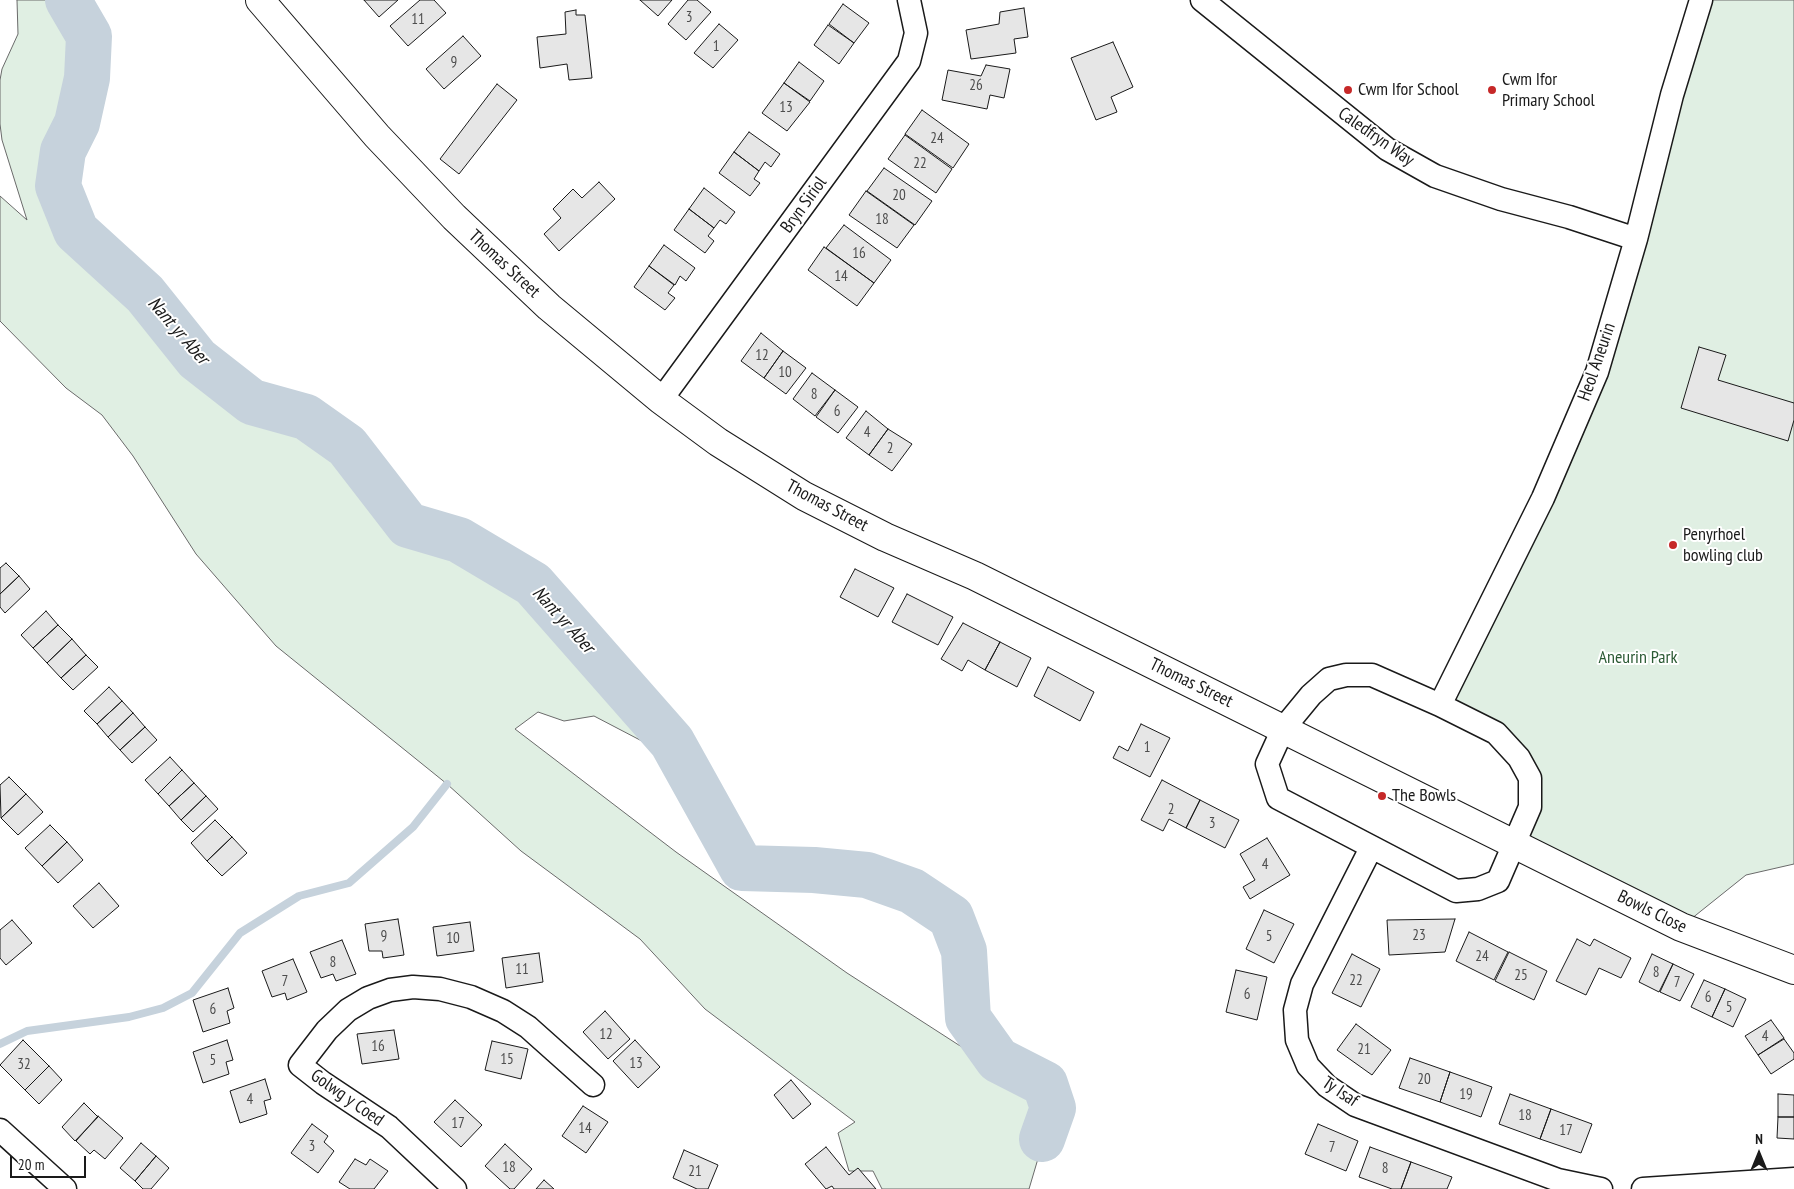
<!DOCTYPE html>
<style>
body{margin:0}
#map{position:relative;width:1794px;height:1189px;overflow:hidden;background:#fff;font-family:"PT Sans Narrow",sans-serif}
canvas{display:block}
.north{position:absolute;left:1734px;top:1129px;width:50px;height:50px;-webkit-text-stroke:4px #fff;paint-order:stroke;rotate:0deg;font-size:14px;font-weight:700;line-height:20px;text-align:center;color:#1a1a1a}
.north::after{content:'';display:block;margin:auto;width:18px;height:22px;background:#1a1a1a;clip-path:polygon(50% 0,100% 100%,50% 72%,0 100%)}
.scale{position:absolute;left:10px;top:1156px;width:76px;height:22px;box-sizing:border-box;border:2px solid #1a1a1a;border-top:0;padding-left:6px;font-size:15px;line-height:18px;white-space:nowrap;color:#1a1a1a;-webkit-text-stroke:4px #fff;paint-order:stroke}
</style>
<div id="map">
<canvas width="1794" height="1189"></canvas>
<div class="north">N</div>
<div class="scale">20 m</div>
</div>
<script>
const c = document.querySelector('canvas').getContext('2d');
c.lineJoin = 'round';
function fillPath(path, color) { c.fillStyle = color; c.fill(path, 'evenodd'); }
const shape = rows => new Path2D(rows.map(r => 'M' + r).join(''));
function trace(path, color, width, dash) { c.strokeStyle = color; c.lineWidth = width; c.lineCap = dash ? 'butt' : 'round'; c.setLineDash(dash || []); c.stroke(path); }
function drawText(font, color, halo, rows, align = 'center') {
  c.font = font + ' "PT Sans Narrow",sans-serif'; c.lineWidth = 4; c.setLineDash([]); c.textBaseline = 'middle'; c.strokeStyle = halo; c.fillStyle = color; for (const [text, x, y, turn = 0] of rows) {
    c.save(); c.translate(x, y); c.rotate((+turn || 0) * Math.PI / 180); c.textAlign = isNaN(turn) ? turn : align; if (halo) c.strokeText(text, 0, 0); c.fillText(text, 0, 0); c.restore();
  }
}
const green = shape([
 [17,0,93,0,80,20,89,36,87,78,77,123,63,151,58,186,76,231,145,294,197,359,252,402,306,417,347,446,408,525,459,540,533,584,672,742,684,763,594,716,564,721,538,712,515,729,676,852,847,973,968,1051,998,1060,1045,1084,1053,1108,1029,1189,882,1189,873,1171,849,1171,838,1133,855,1122,705,1009,640,939,521,851,447,784,276,646,196,554,133,456,102,415,66,388,0,321,0,196,27,220,2,140,0,124,0,80,2,69,18,34,17,0],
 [1701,0,1794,0,1794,864,1746,875,1681,927,1514,844,1520,829,1519,758,1440,705,1597,372,1701,0]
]);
const stream = shape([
 [0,1044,27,1031,129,1017,163,1008,192,993,240,933,299,896,349,883,413,827,447,784]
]);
const river = shape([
 [68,0,89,36,87,78,77,123,63,151,58,186,76,231,145,294,197,359,252,402,306,417,347,446,408,525,459,540,533,584,672,742,742,868,814,870,867,875,912,891,951,917,964,951,968,1018,998,1060,1045,1084,1053,1108,1042,1139]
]);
const building = shape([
 [364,0,398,0,379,17,364,0],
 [420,0,434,0,446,13,408,46,390,26,420,0],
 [640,0,672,0,658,16,640,0],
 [688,0,697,0,711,12,686,40,668,24,688,0],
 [843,4,869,23,854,43,829,24,843,4],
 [1024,8,1028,37,1014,39,1016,53,971,59,966,30,999,24,1000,12,1024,8],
 [576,10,576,15,585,15,592,78,569,80,567,64,540,68,537,37,566,34,565,12,576,10],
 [719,24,738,40,713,68,694,53,719,24],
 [828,25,854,43,839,64,814,45,828,25],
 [463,36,481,56,444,89,426,69,463,36],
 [1113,42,1133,87,1111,97,1117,112,1096,120,1071,58,1113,42],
 [799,62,824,81,810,101,784,83,799,62],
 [986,65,1010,69,1004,98,990,95,987,109,942,100,948,70,981,76,986,65],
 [784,83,810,102,787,131,762,113,784,83],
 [497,84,517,100,459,174,440,159,497,84],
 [922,110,969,144,953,168,905,134,922,110],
 [749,132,780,154,771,167,765,162,759,171,734,152,749,132],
 [905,135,952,169,936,193,888,159,905,135],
 [734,152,759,171,754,179,760,183,750,196,719,173,734,152],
 [884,168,932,201,915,225,867,191,884,168],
 [599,182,615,199,559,251,544,234,561,218,553,209,573,189,582,198,599,182],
 [704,188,735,212,726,224,720,220,714,228,689,209,704,188],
 [866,191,914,225,897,248,849,215,866,191],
 [689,209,714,228,708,236,714,241,705,253,674,230,689,209],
 [844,225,891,260,874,283,826,248,844,225],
 [664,245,695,268,686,281,680,276,675,285,649,266,664,245],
 [824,247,874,283,857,306,808,270,824,247],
 [649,266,674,285,668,293,675,298,665,310,634,287,649,266],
 [761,333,783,351,764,378,741,361,761,333],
 [1699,347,1726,355,1718,380,1794,403,1794,420,1788,441,1681,408,1699,347],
 [783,351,806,368,786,394,764,378,783,351],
 [812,373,835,390,815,416,793,399,812,373],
 [835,390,858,407,838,433,816,417,835,390],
 [866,411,888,429,869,455,846,438,866,411],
 [888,429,912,444,892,471,869,455,888,429],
 [6,563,19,576,0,594,0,568,6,563],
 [855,569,894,588,878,617,840,597,855,569],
 [19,576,30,589,5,613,0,607,0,594,19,576],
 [907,594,953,617,938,645,892,622,907,594],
 [46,611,58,625,33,648,21,635,46,611],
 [963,623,1000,642,985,670,968,660,962,671,941,659,963,623],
 [58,625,72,639,47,663,33,648,58,625],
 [72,639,86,655,61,678,47,663,72,639],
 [1000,642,1031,658,1017,687,985,670,1000,642],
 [86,655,98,667,73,690,61,678,86,655],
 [1048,667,1094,692,1080,721,1034,696,1048,667],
 [109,687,122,701,97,724,84,711,109,687],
 [122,701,133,713,108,737,97,724,122,701],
 [133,713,145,727,120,750,108,737,133,713],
 [1141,724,1170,738,1150,777,1113,758,1119,746,1128,751,1141,724],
 [145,727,157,740,132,763,120,750,145,727],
 [170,757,182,770,158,794,145,780,170,757],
 [182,770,194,783,169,806,158,794,182,770],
 [9,777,26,794,1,818,0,785,9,777],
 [1162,780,1200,800,1186,828,1169,819,1163,831,1141,820,1162,780],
 [194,783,206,796,181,820,169,806,194,783],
 [26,794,43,812,18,835,1,818,26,794],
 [206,796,218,809,193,832,181,820,206,796],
 [1200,800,1239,820,1225,848,1186,828,1200,800],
 [215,820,232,837,207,861,191,843,215,820],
 [50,825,67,842,42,866,25,848,50,825],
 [232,837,247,853,222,876,207,861,232,837],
 [1267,838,1290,875,1250,899,1243,887,1255,880,1240,854,1267,838],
 [67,842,83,860,58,883,42,866,67,842],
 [99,883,119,906,93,928,73,906,99,883],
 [1264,910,1294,924,1274,963,1246,949,1264,910],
 [398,919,404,955,383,958,382,951,369,951,365,924,398,919],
 [1455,919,1445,952,1389,955,1387,920,1455,919],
 [12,920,32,943,6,965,0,958,0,930,12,920],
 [470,922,474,951,437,956,433,927,470,922],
 [1469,932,1508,952,1494,980,1456,961,1469,932],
 [1577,939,1590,946,1594,939,1631,958,1621,978,1599,968,1586,995,1556,981,1577,939],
 [342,940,356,974,336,981,333,974,321,978,310,952,342,940],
 [1509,952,1547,971,1534,1000,1495,981,1509,952],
 [539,953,543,982,506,988,502,958,539,953],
 [1352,954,1380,969,1361,1007,1332,993,1352,954],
 [1652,954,1673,964,1659,992,1639,982,1652,954],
 [293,959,307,992,287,1000,285,993,272,997,262,971,293,959],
 [1673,964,1694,974,1680,1001,1660,992,1673,964],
 [1236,970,1267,977,1257,1020,1226,1012,1236,970],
 [1704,980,1725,989,1712,1017,1691,1007,1704,980],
 [228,988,234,1008,227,1011,230,1023,203,1032,193,1000,228,988],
 [1725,989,1746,999,1733,1027,1712,1017,1725,989],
 [605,1011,630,1039,608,1059,583,1032,605,1011],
 [1771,1020,1784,1038,1758,1055,1745,1036,1771,1020],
 [1356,1024,1391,1050,1372,1075,1337,1050,1356,1024],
 [394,1030,399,1059,362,1064,357,1034,394,1030],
 [1784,1039,1794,1053,1794,1059,1771,1074,1758,1055,1784,1039],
 [23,1040,49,1066,25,1090,0,1065,23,1040],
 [227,1040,233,1060,226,1062,229,1074,203,1083,193,1052,227,1040],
 [635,1040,660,1067,638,1088,613,1061,635,1040],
 [492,1041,528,1049,521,1079,485,1070,492,1041],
 [1410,1058,1450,1072,1440,1102,1399,1088,1410,1058],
 [49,1066,62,1080,39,1104,25,1090,49,1066],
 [1450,1072,1492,1087,1481,1117,1440,1102,1450,1072],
 [265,1079,271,1099,264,1101,267,1114,240,1123,230,1091,265,1079],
 [791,1080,811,1104,793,1119,774,1095,791,1080],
 [1510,1094,1551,1109,1540,1139,1499,1124,1510,1094],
 [1778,1094,1794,1095,1794,1117,1778,1117,1778,1094],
 [455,1100,482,1125,461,1147,434,1122,455,1100],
 [84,1103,98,1117,75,1141,62,1127,84,1103],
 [583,1106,608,1122,586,1153,562,1136,583,1106],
 [1551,1109,1592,1124,1581,1153,1540,1139,1551,1109],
 [98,1116,123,1138,105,1159,94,1150,90,1154,76,1141,98,1116],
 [1778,1117,1794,1117,1794,1139,1777,1138,1778,1117],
 [312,1124,328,1136,324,1142,334,1151,318,1173,291,1153,312,1124],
 [1318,1124,1358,1141,1346,1171,1305,1154,1318,1124],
 [141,1143,156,1156,135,1181,120,1168,141,1143],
 [505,1144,532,1169,514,1189,510,1189,485,1166,505,1144],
 [826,1147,849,1175,858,1168,876,1189,834,1189,832,1186,826,1189,805,1164,826,1147],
 [1370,1147,1411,1162,1401,1189,1392,1189,1359,1177,1370,1147],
 [684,1150,718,1165,708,1189,697,1189,673,1178,684,1150],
 [156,1156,169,1168,151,1189,143,1189,135,1181,156,1156],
 [355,1159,366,1165,370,1159,388,1171,374,1189,350,1189,339,1182,355,1159],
 [1411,1162,1452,1177,1447,1189,1401,1189,1411,1162],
 [544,1180,554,1189,536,1189,544,1180]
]);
const street = shape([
 [1202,0,1387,149,1435,176,1501,199,1569,217,1636,239],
 [661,400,909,61,916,33,909,0],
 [1346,675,1372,675,1440,705,1496,733,1519,758,1530,778,1530,807,1498,881,1478,889,1456,891,1278,798,1267,764,1283,729,1311,695,1329,679,1346,675],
 [1440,705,1543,498,1597,372,1636,239,1672,95,1701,0],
 [1371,848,1302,984,1295,1010,1297,1040,1308,1066,1327,1086,1355,1105,1558,1180,1601,1189],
 [0,1130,65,1189],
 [455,1189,389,1127,323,1083,300,1065,327,1030,348,1010,368,998,390,990,413,987,440,989,471,997,503,1011,528,1027,593,1085],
 [1643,1189,1794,1179]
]);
const secondary = shape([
 [260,0,377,136,454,217,549,307,661,400,718,442,804,496,885,537,975,576,1681,927,1794,970]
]);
const markers = [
 [1348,90,5,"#c62828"],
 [1492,90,5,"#c62828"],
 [1673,545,5,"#c62828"],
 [1382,796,5,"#c62828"]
];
const numberNames = [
 ["3",689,18],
 ["11",418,20],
 ["1",716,47],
 ["9",454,63],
 ["26",976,86],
 ["13",786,108],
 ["24",937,139],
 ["22",920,164],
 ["20",899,196],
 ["18",882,220],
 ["16",859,254],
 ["14",841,277],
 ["12",762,356],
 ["10",785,373],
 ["8",814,395],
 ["6",837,412],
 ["4",867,433],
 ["2",890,449],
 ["1",1147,748],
 ["2",1171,810],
 ["3",1212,824],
 ["4",1265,865],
 ["23",1419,936],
 ["9",384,937],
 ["5",1269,937],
 ["10",453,939],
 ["24",1482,957],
 ["8",333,963],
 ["11",522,970],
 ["8",1656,973],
 ["25",1521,976],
 ["22",1356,981],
 ["7",285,982],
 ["7",1677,983],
 ["6",1247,995],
 ["6",1708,998],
 ["5",1729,1008],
 ["6",213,1010],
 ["12",606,1035],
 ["4",1765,1037],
 ["16",378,1047],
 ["21",1364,1050],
 ["15",507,1060],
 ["5",213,1061],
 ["13",636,1064],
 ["32",24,1065],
 ["20",1424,1080],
 ["19",1466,1095],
 ["4",250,1100],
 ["18",1525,1116],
 ["17",458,1124],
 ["14",585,1129],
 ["17",1566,1131],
 ["3",312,1147],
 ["7",1332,1148],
 ["18",509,1168],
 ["8",1385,1169],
 ["21",695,1172]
];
const poiNames = [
 ["Cwm Ifor",1502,80],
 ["Primary School",1502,101],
 ["Cwm Ifor School",1358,90],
 ["Penyrhoel",1683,535],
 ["bowling club",1683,556],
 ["The Bowls",1392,796]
];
const streetNames = [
 ["Caledfryn Way",1376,137,35],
 ["Bryn Siriol",804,205,-54],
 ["Thomas Street",504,264,43],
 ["Heol Aneurin",1597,362,-71],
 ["Thomas Street",827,506,28],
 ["Thomas Street",1191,683,26],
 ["Bowls Close",1652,912,26],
 ["Ty Isaf",1340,1092,34],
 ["Golwg y Coed",347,1098,35]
];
const parkNames = [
 ["Aneurin Park",1638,658]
];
const waterNames = [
 ["Nant yr Aber",178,331,49],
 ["Nant yr Aber",563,620,48]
];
fillPath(green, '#e0efe3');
trace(green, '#6a6a6a', 1);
trace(stream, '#c6d2dc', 8);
trace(river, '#c6d2dc', 46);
fillPath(building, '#e6e6e6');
trace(building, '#1a1a1a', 1);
trace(street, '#1a1a1a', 25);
trace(secondary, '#1a1a1a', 30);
trace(street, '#fff', 22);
trace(secondary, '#fff', 28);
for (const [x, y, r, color] of markers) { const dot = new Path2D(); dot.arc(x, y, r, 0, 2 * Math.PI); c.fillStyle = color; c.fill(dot); trace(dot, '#fff', 2); }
drawText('15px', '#4d4d4d', null, numberNames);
drawText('18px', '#1a1a1a', '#fff', poiNames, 'left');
drawText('18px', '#1a1a1a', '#fff', streetNames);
drawText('18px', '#2b5a34', '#fff', parkNames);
drawText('italic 19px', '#1a1a1a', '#fff', waterNames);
</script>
